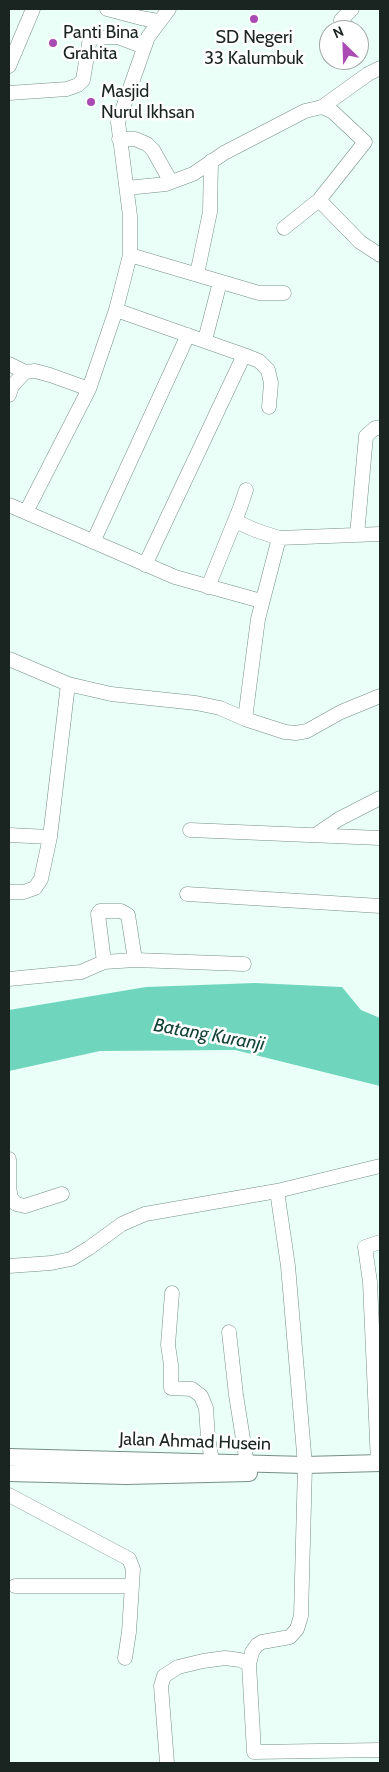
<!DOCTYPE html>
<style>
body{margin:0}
#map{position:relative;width:389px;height:1772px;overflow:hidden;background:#e9fff8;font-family:Cabin,sans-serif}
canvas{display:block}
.frame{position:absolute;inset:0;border:10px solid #1a2421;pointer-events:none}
.north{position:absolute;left:319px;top:20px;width:50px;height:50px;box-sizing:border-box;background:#fff;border:1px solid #a3a7a6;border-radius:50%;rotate:336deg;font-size:14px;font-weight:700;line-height:20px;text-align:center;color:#1a2421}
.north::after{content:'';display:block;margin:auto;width:18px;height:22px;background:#aa4bb4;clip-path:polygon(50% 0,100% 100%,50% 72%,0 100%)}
</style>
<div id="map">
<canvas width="389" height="1772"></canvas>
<div class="frame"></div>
<div class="north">N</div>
</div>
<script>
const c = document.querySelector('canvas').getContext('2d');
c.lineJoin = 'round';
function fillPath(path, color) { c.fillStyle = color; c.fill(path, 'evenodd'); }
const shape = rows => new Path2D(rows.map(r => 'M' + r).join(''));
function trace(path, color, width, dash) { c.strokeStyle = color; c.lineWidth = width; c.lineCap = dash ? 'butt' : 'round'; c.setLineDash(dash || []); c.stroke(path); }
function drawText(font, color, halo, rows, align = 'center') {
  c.font = font + ' Cabin,sans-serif'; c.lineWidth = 5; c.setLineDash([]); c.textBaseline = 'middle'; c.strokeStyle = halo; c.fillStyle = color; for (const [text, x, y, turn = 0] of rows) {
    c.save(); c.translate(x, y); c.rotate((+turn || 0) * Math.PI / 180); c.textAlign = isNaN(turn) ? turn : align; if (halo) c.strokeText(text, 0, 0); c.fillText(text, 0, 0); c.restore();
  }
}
const water = shape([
 [255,983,342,987,361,1010,380,1018,380,1086,235,1050,100,1051,9,1071,9,1010,146,987]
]);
const minor = shape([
 [107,9,141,18,158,21],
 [351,30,342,23,341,20,352,9],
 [9,66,33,9],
 [9,93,67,89,78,85,83,80,90,38,118,37,144,47],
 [322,107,368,74,380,68],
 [119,139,135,139,147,144,153,150,171,182],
 [127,188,166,184,193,174,224,153,305,111,322,107,333,112,365,142,319,200,360,242,380,255],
 [284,228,319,200],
 [130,255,259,293,284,293],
 [197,274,210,212,211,161],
 [116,310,244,355,145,565],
 [205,340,220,282],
 [244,355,259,361,268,370,271,383,269,407],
 [9,364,25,372],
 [9,395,12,386,25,372,35,371,50,375,89,389,116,310,130,255,130,216,118,122,148,37,169,9],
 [9,505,175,577,261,601],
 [26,512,89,389],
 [235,521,255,530,279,538],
 [357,535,366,436,375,428,380,428],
 [93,542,188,335],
 [208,587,240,508,246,490],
 [9,659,68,684,111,694,196,703,220,708,245,719,285,732,296,733,307,731,341,712,380,696],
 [245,719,258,619,279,538,380,534],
 [190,830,380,838],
 [317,834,339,819,380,798],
 [9,835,50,837,68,684],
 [9,892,24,892,35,888,41,879,50,837],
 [187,894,380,906],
 [104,962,135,960],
 [9,979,81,972,104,962,98,914,100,911,121,911,128,915,135,960,244,964],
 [9,1159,9,1187,11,1198,16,1204,25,1206,62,1194],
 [277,1191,380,1166],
 [9,1266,51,1263,71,1259,89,1248,122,1224,145,1214,277,1191,288,1266,305,1465,301,1616,297,1629,290,1637,262,1642,257,1645,252,1652,249,1664,254,1752,380,1750],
 [172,1293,168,1345,171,1365,171,1388,192,1389,201,1396,206,1408,208,1438,212,1461],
 [229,1332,236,1395,247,1464],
 [378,1463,370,1282,365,1247,380,1242],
 [9,1495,129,1559,133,1569,129,1632,125,1658],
 [15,1586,132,1586],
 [167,1763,161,1686,164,1676,178,1667,203,1661,225,1658,240,1660,249,1664]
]);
const major = shape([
 [9,1457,305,1465,380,1463],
 [9,1473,126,1476,249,1473]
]);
const markers = [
 [254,19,5,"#aa4bb4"],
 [53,43,5,"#aa4bb4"],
 [91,102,5,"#aa4bb4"]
];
const poiNames = [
 ["Panti Bina",63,33],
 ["Grahita",63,54],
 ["SD Negeri",254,38,"center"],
 ["33 Kalumbuk",254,59,"center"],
 ["Masjid",101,92],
 ["Nurul Ikhsan",101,113]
];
const streetNames = [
 ["Jalan Ahmad Husein",195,1442,2]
];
const waterNames = [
 ["Batang Kuranji",209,1035,10]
];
fillPath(water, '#6fd6bd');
trace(minor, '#768f88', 15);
trace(major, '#768f88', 18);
trace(minor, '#fff', 14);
trace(major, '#fff', 16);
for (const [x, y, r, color] of markers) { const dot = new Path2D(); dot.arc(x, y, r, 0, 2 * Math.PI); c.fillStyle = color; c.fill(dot); trace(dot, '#fff', 2); }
drawText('18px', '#1a2421', '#fff', poiNames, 'left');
drawText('18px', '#1a2421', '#fff', streetNames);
drawText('italic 19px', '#154439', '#fff', waterNames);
</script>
